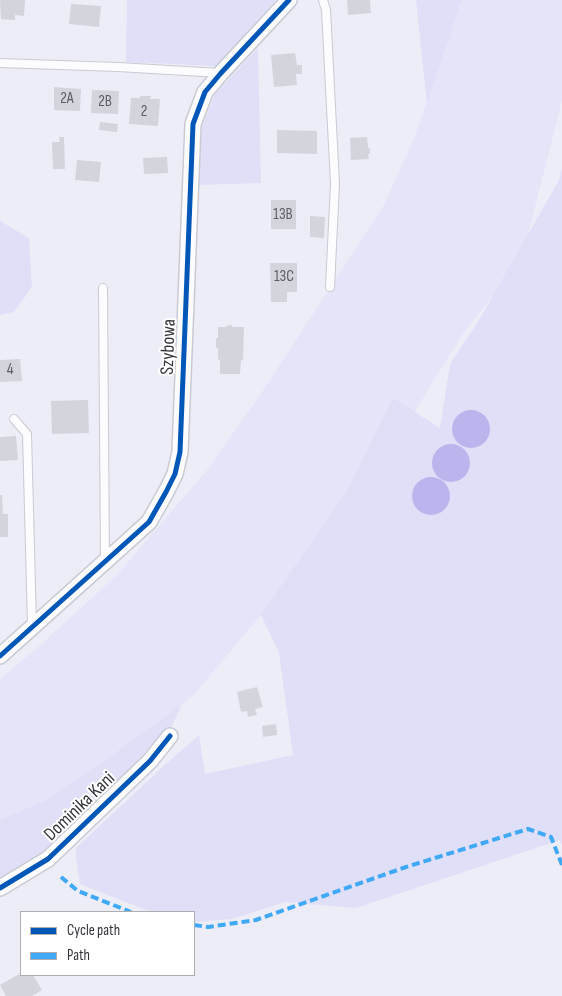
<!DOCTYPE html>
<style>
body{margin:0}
#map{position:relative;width:562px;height:996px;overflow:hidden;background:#ededf8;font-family:"Sofia Sans Condensed",sans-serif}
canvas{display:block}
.legend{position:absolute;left:20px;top:911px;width:175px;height:65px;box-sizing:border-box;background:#fff;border:1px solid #aeaeb1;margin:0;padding:6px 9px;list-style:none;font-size:15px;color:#34343c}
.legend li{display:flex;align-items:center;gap:10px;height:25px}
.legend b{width:25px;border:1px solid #aeaeb1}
</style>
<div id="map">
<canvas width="562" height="996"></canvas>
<ul class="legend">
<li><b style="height:6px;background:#0057b8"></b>Cycle path</li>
<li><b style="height:6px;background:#3fa9f5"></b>Path</li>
</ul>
</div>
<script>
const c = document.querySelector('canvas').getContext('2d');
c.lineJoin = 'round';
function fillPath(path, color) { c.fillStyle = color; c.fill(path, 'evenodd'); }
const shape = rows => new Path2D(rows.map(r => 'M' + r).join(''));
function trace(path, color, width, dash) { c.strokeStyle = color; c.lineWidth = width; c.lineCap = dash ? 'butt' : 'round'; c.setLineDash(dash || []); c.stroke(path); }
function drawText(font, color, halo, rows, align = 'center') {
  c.font = font + ' "Sofia Sans Condensed",sans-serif'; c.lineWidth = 4; c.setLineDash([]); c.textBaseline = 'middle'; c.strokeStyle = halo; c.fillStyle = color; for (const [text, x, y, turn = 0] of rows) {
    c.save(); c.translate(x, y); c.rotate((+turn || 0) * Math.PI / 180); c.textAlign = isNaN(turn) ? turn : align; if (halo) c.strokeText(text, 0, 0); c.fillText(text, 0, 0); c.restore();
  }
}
const built = shape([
 [462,0,562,0,562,101,522,258,460,338,390,452,330,538,261,615,193,696,182,704,126,745,50,798,0,820,0,679,37,648,116,576,208,469,264,389,384,205,415,136]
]);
const green = shape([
 [127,0,276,0,217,66,126,62],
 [416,0,462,0,427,104],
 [258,48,261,183,198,185,201,129,215,94],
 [562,168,562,845,560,840,356,908,285,902,232,919,194,922,194,912,151,912,80,884,76,858,76,848,168,762,199,735,205,774,293,755,279,653,261,615,347,491,393,398,440,428,450,364,479,320,559,180],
 [0,221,29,238,32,287,14,312,0,315],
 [182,704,165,740,55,846,0,882,0,820,50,798,126,745]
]);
const water = shape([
 '452 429a19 19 0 1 1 38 0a19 19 0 1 1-38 0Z',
 '432 463a19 19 0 1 1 38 0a19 19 0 1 1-38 0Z',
 '412 496a19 19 0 1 1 38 0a19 19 0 1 1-38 0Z'
]);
const building = shape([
 [0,0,25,0,24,16,15,15,15,20,1,19],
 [347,0,370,0,371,13,348,15],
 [71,4,101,6,99,27,69,24],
 [295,53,297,65,302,65,302,74,296,74,297,85,274,87,271,55],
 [54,87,81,89,80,111,54,110],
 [92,90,119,91,118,114,91,113],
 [140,96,151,96,150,99,160,99,158,126,129,124,131,98,140,98],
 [100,122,118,124,117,132,99,130],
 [277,130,317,131,317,154,277,153],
 [59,137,64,137,65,169,53,169,52,142,60,142],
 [367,137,368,147,370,149,370,153,368,155,369,159,351,160,350,138],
 [167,157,168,173,144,174,143,158],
 [77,160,101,162,99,182,75,180],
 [271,200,296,200,296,229,271,229],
 [310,216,325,217,324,238,310,237],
 [270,263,297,263,297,292,287,292,287,302,271,302],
 [228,325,231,325,233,327,244,327,243,360,241,360,240,374,220,374,220,360,218,359,218,348,216,348,216,338,218,338,218,327,226,327],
 [20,359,22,381,0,382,0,360],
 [88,400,89,433,52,434,51,401],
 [16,436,18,460,0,461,0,437],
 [0,495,2,495,3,514,8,514,8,537,0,537],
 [257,687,263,707,255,709,257,715,248,717,247,711,241,712,237,692],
 [276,724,277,735,263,737,262,726],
 [21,973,21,975,33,975,42,990,32,996,6,996,0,985]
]);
const service = shape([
 [323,0,326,10,335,184,330,287],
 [0,63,118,67,220,73],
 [103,288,105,562],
 [14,419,27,434,32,625]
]);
const minor = shape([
 [0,656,149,522,166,492,175,474,180,452,193,124,205,92,221,73,289,0],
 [0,888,48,859,150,761,170,736]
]);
const quiet = shape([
 [61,877,78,891,131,912],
 [194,925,208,927,256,920,406,867,528,829,551,837,562,865]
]);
const cycleway = shape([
 [0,656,149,522,166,492,175,474,180,452,193,124,205,92,221,73,289,0],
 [0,888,48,859,150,761,170,736]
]);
const numberNames = [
 ["2A",67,99],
 ["2B",105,102],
 ["2",144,112],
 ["13B",283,215],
 ["13C",284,277],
 ["4",10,370]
];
const streetNames = [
 ["Szybowa",169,347,-88],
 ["Dominika Kani",80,807,-44]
];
fillPath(built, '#e5e5fa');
fillPath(green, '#dfdff8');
fillPath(water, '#bab6ed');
fillPath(building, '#d4d4dd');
trace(service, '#cacad3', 10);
trace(minor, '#cacad3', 18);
trace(service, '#fcfcfe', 8);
trace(minor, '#fcfcfe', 15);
trace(quiet, '#3fa9f5', 4, [8, 4]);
trace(cycleway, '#0057b8', 5);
drawText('16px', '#5d5d65', null, numberNames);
drawText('19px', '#34343c', '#fff', streetNames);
</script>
